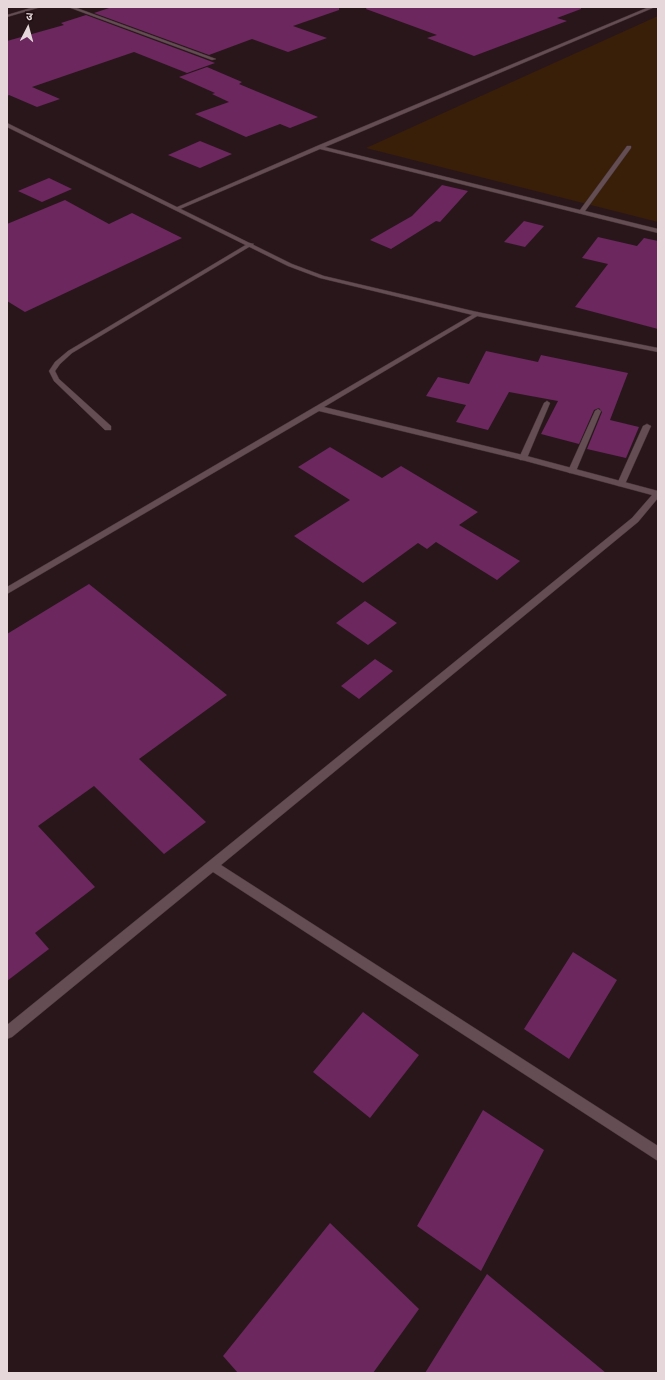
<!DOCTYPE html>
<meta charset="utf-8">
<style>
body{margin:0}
#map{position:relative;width:665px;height:1380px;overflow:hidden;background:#29161b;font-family:Manrope,"Noto Sans Devanagari",sans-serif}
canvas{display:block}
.frame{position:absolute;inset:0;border:8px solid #e5d7da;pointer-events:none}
.north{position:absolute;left:8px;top:8px;width:40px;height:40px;-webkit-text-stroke:3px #1f0d12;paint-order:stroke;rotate:6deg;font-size:11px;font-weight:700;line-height:16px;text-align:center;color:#e5d7da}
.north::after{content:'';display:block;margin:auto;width:14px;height:18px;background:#e5d7da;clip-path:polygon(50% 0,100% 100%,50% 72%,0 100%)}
</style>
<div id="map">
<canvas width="665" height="1380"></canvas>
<div class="frame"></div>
<div class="north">उ</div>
</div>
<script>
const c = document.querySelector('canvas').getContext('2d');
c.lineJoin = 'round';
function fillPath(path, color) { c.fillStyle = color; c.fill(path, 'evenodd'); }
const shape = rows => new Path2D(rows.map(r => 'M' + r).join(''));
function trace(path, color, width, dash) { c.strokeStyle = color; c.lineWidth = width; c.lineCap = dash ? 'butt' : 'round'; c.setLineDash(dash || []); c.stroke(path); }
const green = shape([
 [658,16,658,222,366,148]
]);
const building = shape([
 [112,7,339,7,339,10,293,26,327,38,288,52,252,39,209,55,94,13],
 [367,7,581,7,581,9,557,18,567,21,474,56,427,38,437,35,366,9],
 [86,15,202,58,215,63,187,73,134,52,32,87,60,99,37,107,9,95,7,96,7,41,64,25,61,23],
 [207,67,242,82,239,84,318,117,290,128,280,124,246,137,195,114,229,102,212,94,215,93,179,77],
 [200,141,232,154,200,168,168,155],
 [49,178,72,189,42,202,18,191],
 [442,185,468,191,440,222,436,221,391,249,370,240,412,216],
 [65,200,109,224,132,213,182,238,25,312,7,301,7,224],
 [524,221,544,226,525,247,504,242],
 [598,237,637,246,644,238,658,241,658,329,575,307,608,264,582,258],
 [486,351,538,362,541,355,628,373,610,420,639,427,626,458,587,449,602,412,599,408,594,410,579,444,541,434,558,401,509,392,488,430,456,422,466,405,426,396,438,377,469,384],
 [330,447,382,478,401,466,478,512,459,525,520,561,497,580,436,542,427,549,418,543,363,583,294,536,350,500,298,467],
 [89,584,227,695,139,759,206,822,164,854,94,786,38,826,95,887,35,933,49,949,7,981,7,634],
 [365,601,397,623,368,645,336,623],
 [375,659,393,671,359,699,341,686],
 [573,952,617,980,569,1059,524,1029],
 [363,1012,419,1055,370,1118,313,1072],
 [483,1110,544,1150,481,1271,417,1226],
 [330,1223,419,1309,373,1373,238,1373,223,1356],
 [487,1274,606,1373,425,1373]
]);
const service = shape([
 [68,7,74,7,216,59,212,60,68,7],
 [249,243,254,244,72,353,60,364,55,371,59,379,111,426,111,430,105,430,54,381,49,371,55,362,68,351,249,243],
 [547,401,550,403,527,458,523,460,520,460,519,458,544,403,547,401],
 [598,409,601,411,576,471,575,473,569,473,568,471,595,411,598,409],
 [647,424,651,426,625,484,624,486,618,486,617,484,643,426,647,424]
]);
const minor = shape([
 [649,7,655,7,325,147,580,210,627,146,631,146,631,148,585,211,658,229,658,233,320,149,180,209,175,208,317,146,649,7],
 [477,312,479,313,479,315,324,407,523,455,658,491,658,498,638,522,221,865,658,1146,658,1161,213,872,12,1037,7,1039,7,1025,632,518,652,495,522,460,319,411,7,594,7,587,477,312]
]);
const tertiary = shape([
 [34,7,41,7,7,17,7,15,34,7],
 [7,123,292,264,324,276,477,312,658,348,658,352,477,316,320,278,288,266,7,127,7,123]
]);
fillPath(green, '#391f08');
fillPath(building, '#6b275e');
trace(service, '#403235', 1);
trace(minor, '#403235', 1);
trace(tertiary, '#403235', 1);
fillPath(service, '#654e53');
fillPath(minor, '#654e53');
fillPath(tertiary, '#654e53');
</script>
